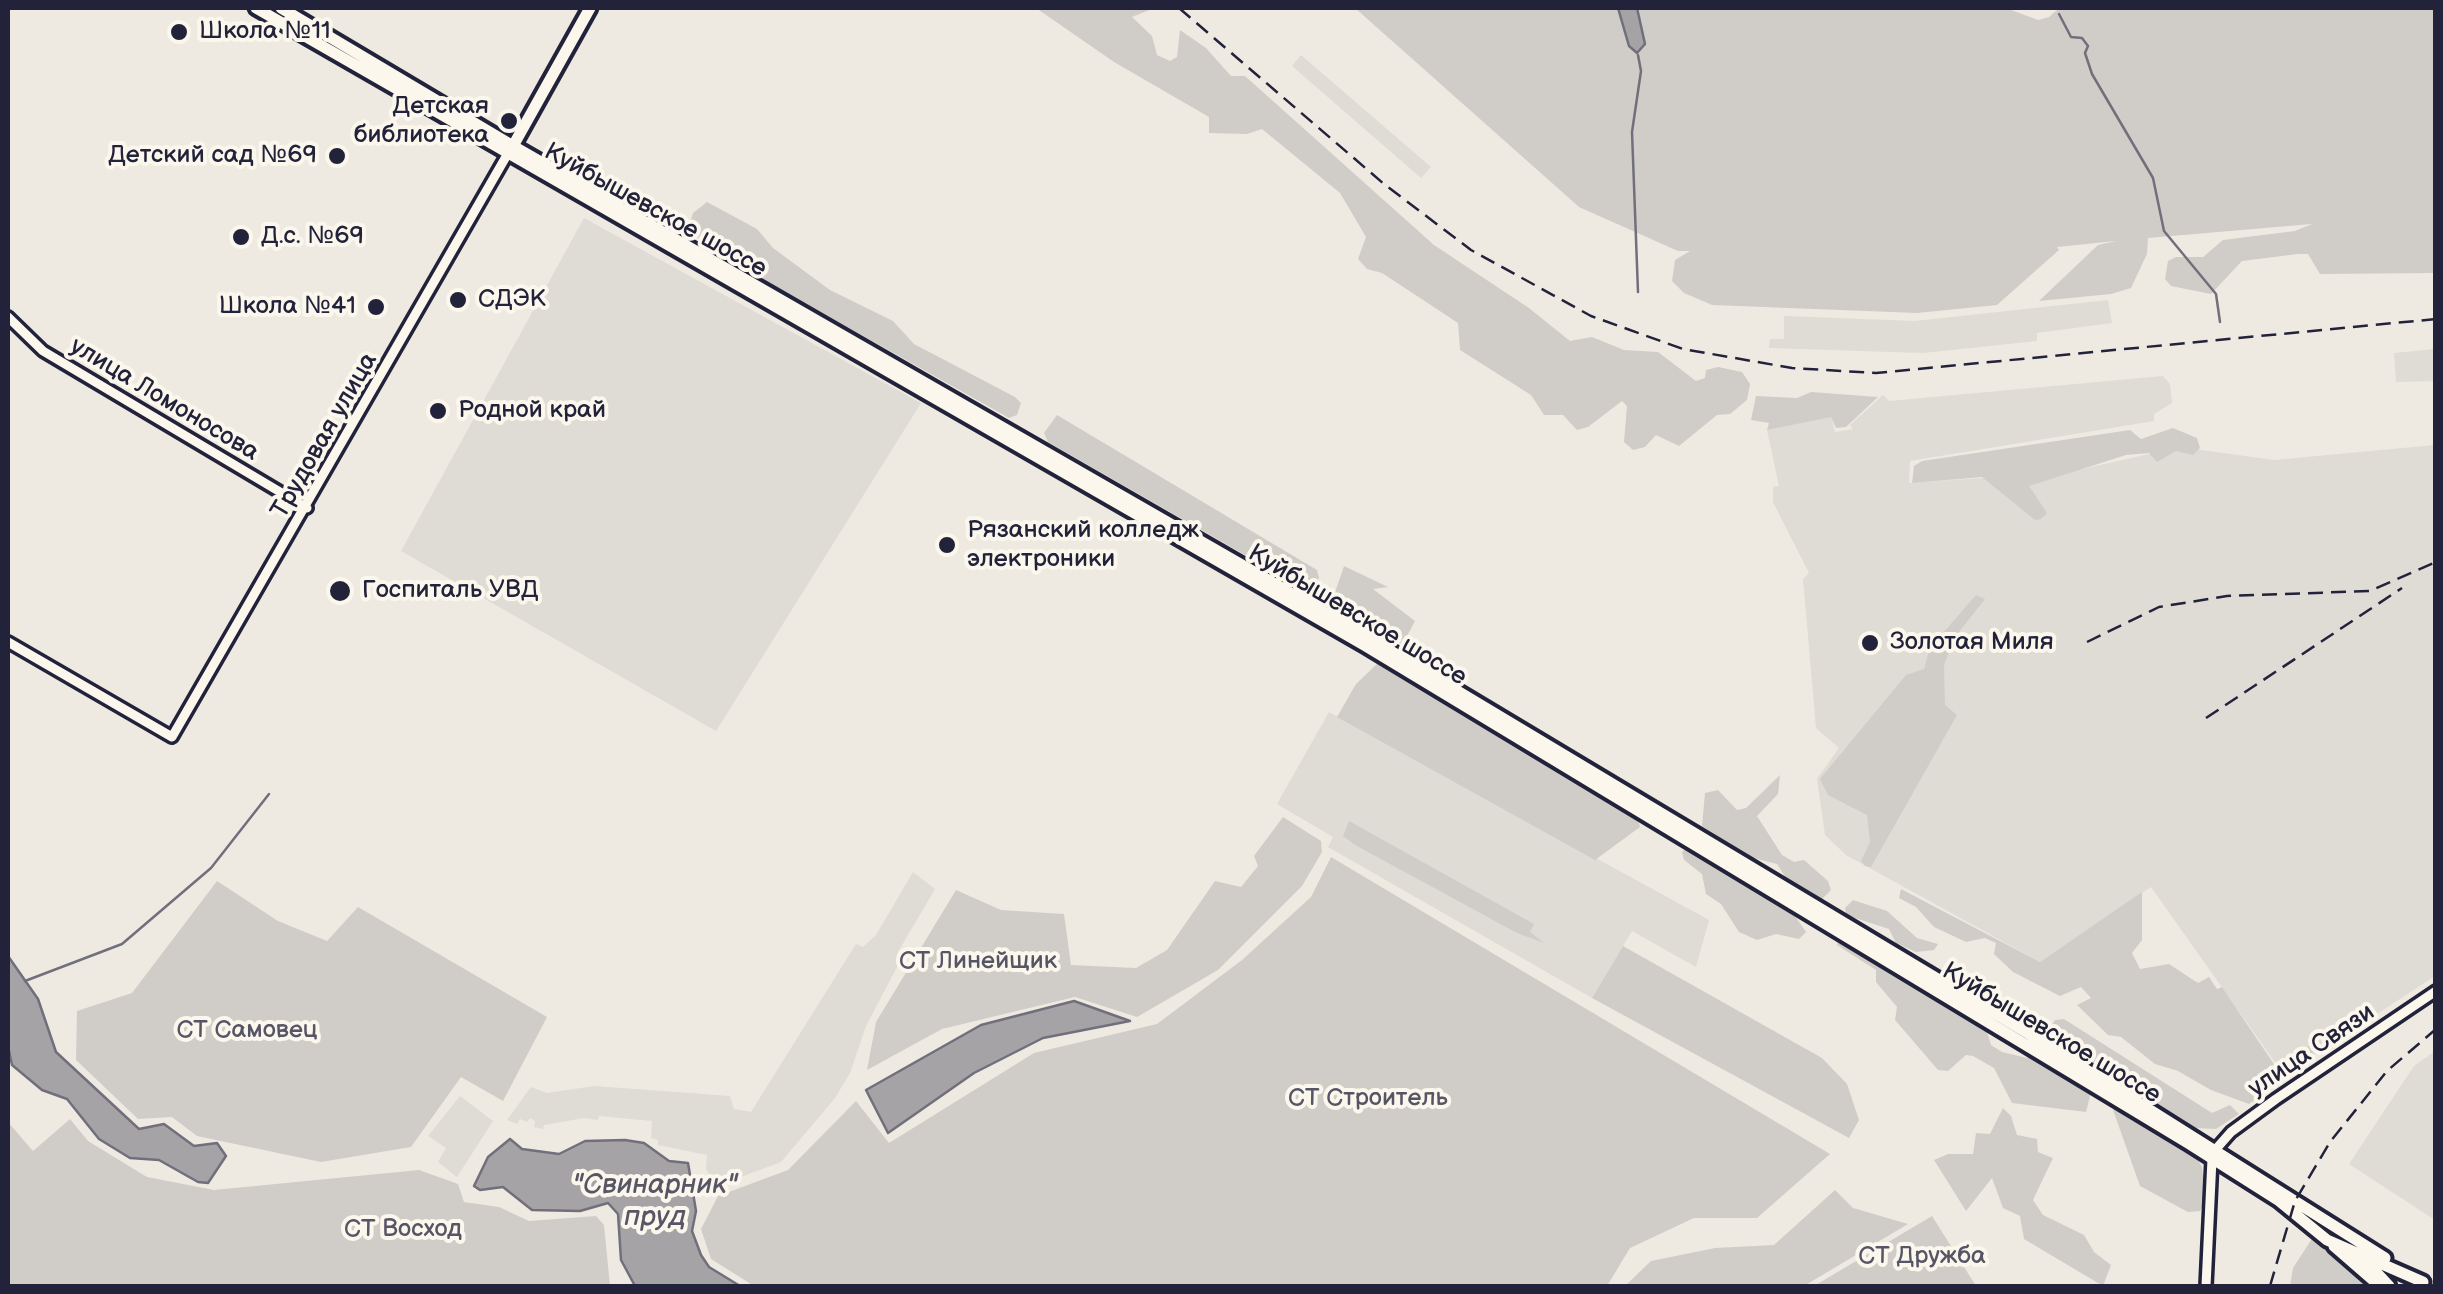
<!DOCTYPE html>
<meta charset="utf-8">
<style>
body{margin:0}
#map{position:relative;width:2443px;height:1294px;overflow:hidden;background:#eeeae2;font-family:"Balsamiq Sans",sans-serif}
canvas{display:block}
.frame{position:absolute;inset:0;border:10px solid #22223b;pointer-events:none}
</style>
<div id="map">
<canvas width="2443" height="1294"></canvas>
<div class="frame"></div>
</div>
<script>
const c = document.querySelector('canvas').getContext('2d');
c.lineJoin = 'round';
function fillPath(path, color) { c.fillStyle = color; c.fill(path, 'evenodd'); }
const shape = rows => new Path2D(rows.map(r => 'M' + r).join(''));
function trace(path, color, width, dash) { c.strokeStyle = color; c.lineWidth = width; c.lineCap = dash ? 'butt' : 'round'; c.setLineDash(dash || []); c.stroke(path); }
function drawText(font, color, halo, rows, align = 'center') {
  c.font = font + ' "Balsamiq Sans",sans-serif'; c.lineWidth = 8; c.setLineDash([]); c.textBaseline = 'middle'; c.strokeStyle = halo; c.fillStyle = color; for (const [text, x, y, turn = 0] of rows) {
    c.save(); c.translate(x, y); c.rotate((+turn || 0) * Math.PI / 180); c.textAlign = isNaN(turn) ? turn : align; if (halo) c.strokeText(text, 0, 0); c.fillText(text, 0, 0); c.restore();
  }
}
const built = shape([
 [1301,55,1431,167,1421,178,1292,66],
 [584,218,921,403,716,731,401,551],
 [2108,300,2112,323,2037,333,2037,341,1923,353,1769,348,1770,339,1784,339,1784,316,1915,321],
 [2435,349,2435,381,2396,382,2394,353],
 [2163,376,2170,384,2172,403,2154,414,2154,421,1910,461,1909,483,2069,472,2180,447,2274,460,2435,445,2435,976,2284,1075,2151,887,2040,962,1846,855,1825,835,1817,779,1839,748,1816,728,1803,579,1809,573,1773,502,1773,487,1779,486,1767,430,1831,416,1835,432,1853,429,1850,425,1883,395,1889,401],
 [1329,712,1709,920,1696,967,1632,931,1592,998,1328,847,1333,837,1277,804],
 [913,872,935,889,898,952,898,965,866,1026,850,1073,835,1098,781,1162,714,1187,706,1168,707,1155,658,1145,658,1140,651,1138,652,1121,599,1116,598,1120,584,1118,544,1125,543,1129,534,1127,535,1121,530,1118,527,1122,520,1119,517,1124,507,1120,531,1087,547,1093,594,1086,730,1096,734,1109,751,1112,856,944,863,947,876,935],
 [2435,1051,2435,1220,2349,1164,2414,1066],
 [460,1096,493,1121,457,1177,438,1162,446,1148,428,1136]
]);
const green = shape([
 [1036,8,1154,8,1132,17,1152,36,1157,55,1170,61,1177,57,1180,30,1206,48,1231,76,1245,76,1434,245,1529,308,1570,341,1592,337,1624,350,1658,352,1696,381,1705,378,1706,370,1718,367,1742,372,1750,384,1747,400,1730,414,1717,415,1679,446,1656,435,1645,447,1633,450,1624,442,1627,406,1622,401,1588,427,1577,430,1563,415,1544,415,1531,395,1460,350,1458,323,1382,273,1367,269,1358,259,1366,237,1340,193,1262,129,1247,134,1209,133,1209,117,1114,62],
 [1355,8,1618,8,1629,46,1640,38,1637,8,2006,8,2038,20,2049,17,2057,10,2053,8,2435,8,2435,273,2320,274,2308,254,2298,254,2242,261,2211,294,2171,286,2165,279,2168,261,2176,257,2203,257,2223,240,2295,231,2312,224,2148,238,2147,254,2131,288,2111,294,2039,301,2098,245,2116,241,2057,247,2059,250,1997,305,1917,313,1712,305,1684,293,1672,281,1675,260,1690,251,1678,251,1579,207],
 [707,202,757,229,773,248,830,290,893,321,914,344,1015,397,1021,403,1017,415,1009,418,764,280,756,269,713,250,688,229,693,213],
 [1811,392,1878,397,1846,427,1836,428,1831,417,1767,430,1769,423,1751,420,1756,396,1797,398],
 [1057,415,1317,570,1319,578,1312,586,1299,586,1048,442,1044,433],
 [2173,428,2197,438,2200,448,2193,455,2176,451,2157,462,2149,453,2126,455,2029,486,2047,513,2041,519,2035,520,1982,477,1912,483,1914,466,1922,461,2130,430,2141,439],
 [1344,566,1388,587,1373,589,1415,621,1405,640,1420,648,1418,654,1331,604],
 [1976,595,1985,599,1954,638,1944,665,1945,705,1957,715,1871,867,1865,866,1861,861,1870,842,1867,815,1828,795,1820,779,1906,675,1924,669,1930,648],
 [1380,661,1637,816,1640,827,1595,860,1337,717,1356,684],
 [1780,775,1778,794,1757,816,1782,855,1794,862,1804,860,1828,881,1831,890,1821,900,1788,881,1777,864,1750,857,1702,826,1705,793,1718,790,1737,810,1746,808],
 [1283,817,1321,841,1322,852,1302,886,1218,970,1137,1017,1075,997,942,1029,867,1070,876,1022,956,890,1001,910,1064,914,1071,965,1136,968,1167,950,1215,881,1241,887,1258,866,1254,856],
 [1349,821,1534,924,1530,932,1544,943,1517,933,1355,845,1343,836],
 [1687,847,1788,906,1806,932,1799,939,1776,934,1757,940,1739,932,1721,904,1706,894,1702,874,1684,860,1682,852],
 [1331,857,1830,1154,1757,1218,1694,1218,1630,1248,1607,1286,754,1286,711,1259,701,1229,718,1196,788,1170,856,1101,889,1143,1034,1053,1157,1024,1242,960,1311,897],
 [217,881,278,921,327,941,358,907,547,1017,503,1101,461,1077,411,1147,321,1162,197,1136,172,1117,138,1119,76,1060,77,1011,132,993],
 [1901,889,2040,962,2142,892,2142,940,2132,953,2140,969,2169,964,2198,983,2209,977,2217,989,2222,987,2280,1073,2310,1054,2307,1047,2316,1041,2313,1060,2249,1104,2211,1090,2178,1071,2155,1064,2121,1037,2108,1035,2077,1005,2091,998,2081,987,2060,996,2013,972,1994,954,1996,943,1985,938,1966,942,1934,927,1916,907,1899,898],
 [1853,900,1887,911,1917,938,1938,944,1934,950,1916,952,1896,943,1889,929,1846,915,1845,908],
 [1839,937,1985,1025,1991,1045,2002,1052,2027,1058,2034,1054,2092,1088,2086,1112,2012,1103,1994,1068,1973,1056,1966,1055,1948,1071,1938,1070,1895,1020,1897,1007,1876,982,1876,970,1837,945],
 [1623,946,1822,1058,1847,1084,1859,1120,1849,1138,1592,998],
 [2064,1019,2212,1113,2230,1105,2239,1114,2216,1129,2195,1128,2049,1037,2046,1034,2055,1020],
 [2119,1104,2194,1153,2202,1167,2206,1200,2200,1211,2188,1212,2140,1186,2113,1110],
 [2003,1108,2011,1116,2017,1135,2037,1139,2038,1152,2053,1158,2033,1200,2043,1215,2084,1235,2094,1252,2111,1265,2103,1286,2024,1239,2020,1216,2003,1208,1992,1178,1966,1211,1934,1160,1948,1154,1973,1154,1976,1133,1990,1134],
 [70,1119,88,1141,147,1177,214,1190,419,1170,458,1184,464,1202,499,1207,529,1221,596,1216,604,1225,610,1286,8,1286,8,1122,33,1151],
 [1835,1190,1853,1208,1908,1224,1804,1286,1625,1286,1651,1261,1715,1248,1774,1245],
 [1932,1216,1976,1286,1814,1286],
 [2315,1234,2371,1286,2290,1286,2293,1268]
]);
const water = shape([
 [1618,8,1637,8,1645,44,1637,53,1629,46,1618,8],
 [8,956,38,999,56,1052,139,1129,164,1124,194,1146,217,1143,226,1156,208,1183,198,1182,159,1160,130,1158,99,1139,67,1099,42,1090,12,1065,8,1046,8,956],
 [1074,1001,1130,1021,1043,1038,974,1073,888,1133,866,1090,981,1025,1074,1001],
 [510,1139,522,1149,559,1154,585,1141,625,1140,644,1143,669,1161,688,1163,696,1211,692,1231,701,1255,709,1267,740,1286,635,1286,621,1260,618,1214,608,1203,580,1211,532,1210,503,1187,480,1190,474,1186,488,1157,510,1139]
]);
const stream = shape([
 [2059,14,2071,37,2082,38,2088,46,2085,53,2092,74,2153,178,2164,231,2216,294,2220,322],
 [1638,55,1641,71,1632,132,1638,292],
 [25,981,122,944,211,868,269,794]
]);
const minor = shape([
 [8,317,43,351,307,508],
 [8,642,172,737,511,148],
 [2216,1149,2231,1132,2276,1099,2436,991],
 [2206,1286,2212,1159]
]);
const major = shape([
 [256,8,1364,645,2188,1143,2278,1200,2327,1240,2423,1282],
 [281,8,513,146,1369,638,2026,1032,2385,1258],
 [513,146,590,8],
 [2334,1246,2380,1286],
 [2361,1256,2389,1286]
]);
const rail = shape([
 [1179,8,1384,184,1471,250,1591,316,1683,349,1792,368,1876,373,2436,319],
 [2087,642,2159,607,2227,596,2370,591,2436,562],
 [2206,718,2402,588],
 [2270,1286,2295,1201,2330,1142,2387,1071,2436,1029]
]);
const markers = [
 [179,32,10,"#22223b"],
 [509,121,10,"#22223b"],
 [337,156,10,"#22223b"],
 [241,237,10,"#22223b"],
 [458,300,10,"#22223b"],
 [376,307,10,"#22223b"],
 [438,411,10,"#22223b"],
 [947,545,10,"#22223b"],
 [340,591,12,"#22223b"],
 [1870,643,10,"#22223b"]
];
const poiNames = [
 ["Школа №11",199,32],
 ["Детская",489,107,"right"],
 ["библиотека",489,136,"right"],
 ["Детский сад №69",317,156,"right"],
 ["Д.с. №69",261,237],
 ["СДЭК",478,300],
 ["Школа №41",356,307,"right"],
 ["Родной край",458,411],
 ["Рязанский колледж",967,531],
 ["электроники",967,560],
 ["Госпиталь УВД",362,591],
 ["Золотая Миля",1890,643]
];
const streetNames = [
 ["Куйбышевское шоссе",655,211,29],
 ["улица Ломоносова",164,400,31],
 ["Трудовая улица",325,436,-60],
 ["Куйбышевское шоссе",1357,616,31],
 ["Куйбышевское шоссе",2051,1034,31],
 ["улица Связи",2312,1051,-34]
];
const parkNames = [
 ["СТ Линейщик",978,962],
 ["СТ Самовец",247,1031],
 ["СТ Строитель",1368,1099],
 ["СТ Восход",403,1230],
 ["СТ Дружба",1922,1257]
];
const waterNames = [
 ["\"Свинарник\"",655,1186],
 ["пруд",655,1218]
];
fillPath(built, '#dfdbd5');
fillPath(green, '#d0cdc9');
fillPath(water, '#a6a3a7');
trace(water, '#716f7c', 2.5);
trace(stream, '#716f7c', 2.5);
trace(minor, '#22223b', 16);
trace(major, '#22223b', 19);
trace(minor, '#fbf7ec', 9);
trace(major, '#fbf7ec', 11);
trace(rail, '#22223b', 2.5, [15, 8]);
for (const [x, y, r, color] of markers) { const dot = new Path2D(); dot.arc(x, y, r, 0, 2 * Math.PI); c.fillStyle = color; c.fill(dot); trace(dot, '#fbf7ec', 4); }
drawText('25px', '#22223b', '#fbf7ec', poiNames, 'left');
drawText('25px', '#22223b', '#fbf7ec', streetNames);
drawText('25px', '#565566', '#fbf7ec', parkNames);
drawText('italic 28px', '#575666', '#fbf7ec', waterNames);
</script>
